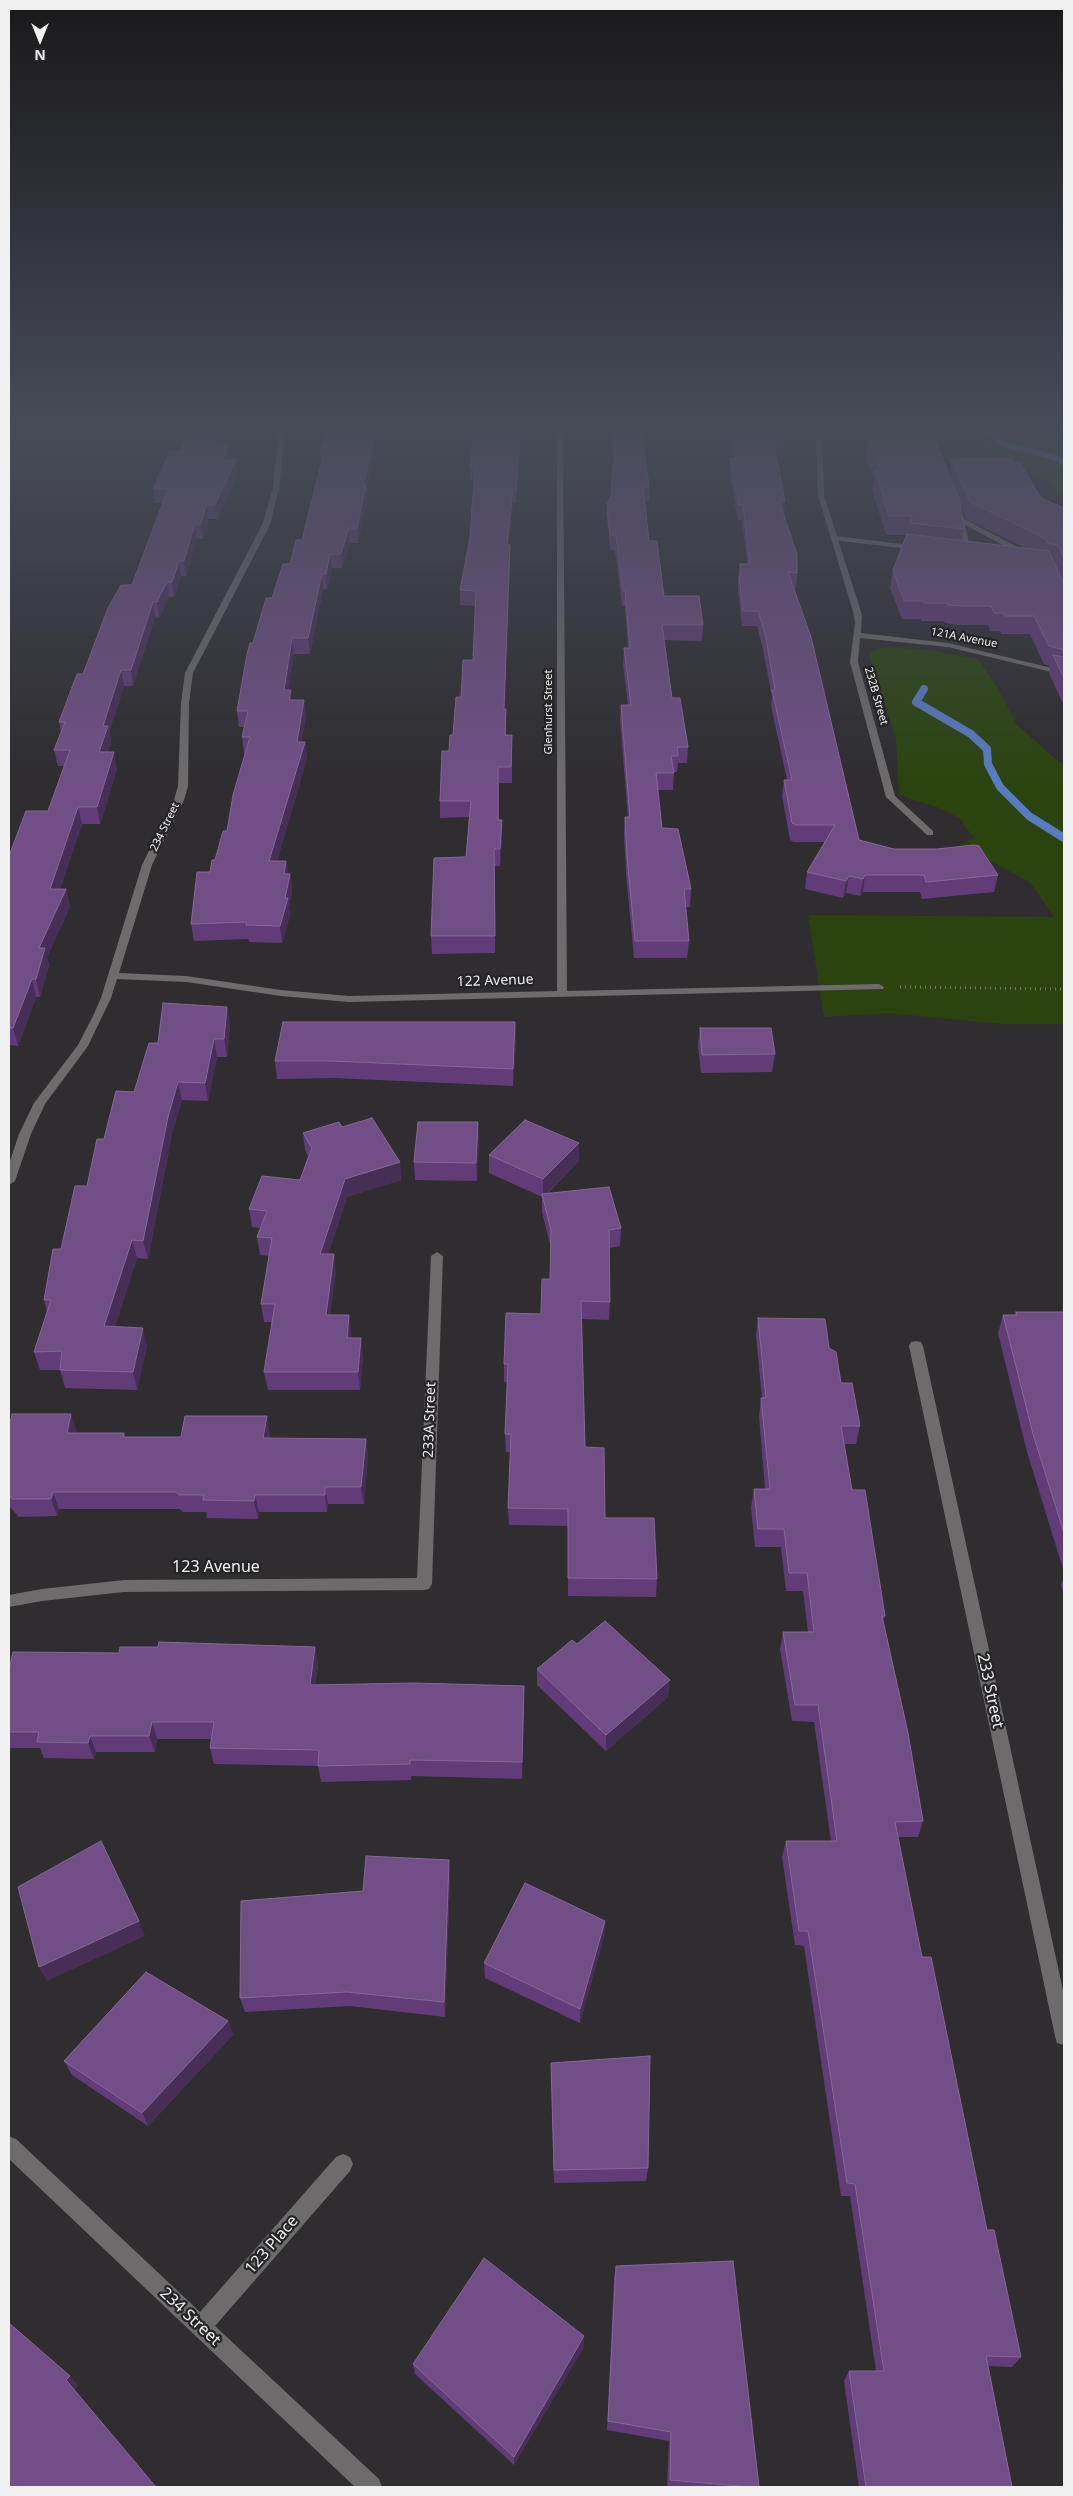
<!DOCTYPE html>
<style>
body{margin:0}
#map{position:relative;width:1073px;height:2496px;overflow:hidden;background:#2f2d30;font-family:"Noto Sans",sans-serif}
canvas{display:block}
.frame{position:absolute;inset:0;border:10px solid #f2f1f2;pointer-events:none}
.north{position:absolute;left:15px;top:15px;width:50px;height:50px;-webkit-text-stroke:4px #252426;paint-order:stroke;rotate:180deg;font-size:14px;font-weight:700;line-height:20px;text-align:center;color:#f2f1f2}
.north::after{content:'';display:block;margin:auto;width:18px;height:22px;background:#f2f1f2;clip-path:polygon(50% 0,100% 100%,50% 72%,0 100%)}
</style>
<div id="map">
<canvas width="1073" height="2496"></canvas>
<div class="frame"></div>
<div class="north">N</div>
</div>
<script>
const c = document.querySelector('canvas').getContext('2d');
c.lineJoin = 'round';
function fillPath(path, color) { c.fillStyle = color; c.fill(path, 'evenodd'); }
const shape = rows => new Path2D(rows.map(r => 'M' + r).join(''));
function trace(path, color, width, dash) { c.strokeStyle = color; c.lineWidth = width; c.lineCap = dash ? 'butt' : 'round'; c.setLineDash(dash || []); c.stroke(path); }
function drawText(font, color, halo, rows, align = 'center') {
  c.font = font + ' "Noto Sans",sans-serif'; c.lineWidth = 4.5; c.setLineDash([]); c.textBaseline = 'middle'; c.strokeStyle = halo; c.fillStyle = color; for (const [text, x, y, turn = 0] of rows) {
    c.save(); c.translate(x, y); c.rotate((+turn || 0) * Math.PI / 180); c.textAlign = isNaN(turn) ? turn : align; if (halo) c.strokeText(text, 0, 0); c.fillText(text, 0, 0); c.restore();
  }
}
const green = shape([
 [975,432,1017,432,1045,435,1064,445,1064,503,1053,485,991,454,978,440],
 [889,647,927,650,978,659,997,687,1017,725,1064,766,1064,1024,1001,1024,888,1013,824,1017,808,915,1054,917,1030,882,959,845,974,838,959,818,937,807,899,795,896,739,870,658,870,653,876,649]
]);
const streamFar1 = shape([
 [987,432,997,437,1003,444,1057,458,1064,463]
]);
const stream = shape([
 [924,689,916,702,971,734,987,749,988,764,1000,787,1029,816,1064,838]
]);
const path = shape([
 [900,987,1064,989]
]);
const lane = shape([
 [958,515,962,515,964,519,1031,554,1024,556,965,525,971,553,964,555,958,515],
 [835,536,919,546,923,548,919,550,832,540,831,538,835,536]
]);
const street = shape([
 [279,432,285,432,279,488,270,525,193,673,189,703,188,786,184,800,152,865,119,973,186,976,281,990,349,996,557,991,557,432,563,432,567,991,879,984,884,987,883,989,349,1002,281,996,186,982,117,979,111,998,88,1046,45,1104,31,1134,15,1181,9,1185,9,1164,19,1134,34,1103,78,1045,93,1016,101,998,142,865,174,800,178,786,181,703,185,673,262,525,273,488,279,432],
 [816,432,822,432,824,495,862,615,861,633,948,643,1064,671,1064,675,948,647,860,638,858,662,895,796,933,831,933,835,927,835,886,797,850,662,855,623,854,615,818,495,816,432],
 [437,1252,443,1256,432,1584,429,1589,424,1590,124,1592,42,1601,9,1607,9,1595,42,1589,124,1580,417,1578,431,1256,437,1252],
 [916,1341,921,1342,923,1346,1064,1995,1064,2045,1057,2043,1055,2036,909,1346,911,1342,916,1341],
 [9,2136,16,2139,200,2312,336,2157,343,2154,350,2157,353,2164,350,2171,215,2326,379,2479,382,2487,355,2487,9,2159,9,2136]
]);
const wall = shape([
 [188,432,223,432,224,443,223,446,228,446,229,460,236,460,238,474,217,519,208,519,203,539,197,539,186,576,181,576,174,597,169,597,159,618,155,617,133,686,124,686,109,732,111,742,108,752,117,769,100,824,82,824,60,889,66,889,70,907,47,957,49,965,40,997,36,997,18,1046,9,1045,9,856,48,811,64,766,58,766,54,750,61,732,59,722,83,674,132,585,163,503,155,503,153,489,181,451],
 [325,432,380,432,366,492,367,499,358,543,350,543,342,568,332,568,327,589,323,589,310,654,294,654,288,690,292,700,306,716,301,742,305,742,307,758,277,861,286,861,288,874,290,874,292,891,289,907,290,915,282,943,249,942,248,939,194,941,191,924,210,872,227,831,245,753,244,753,242,737,244,727,239,727,237,711,253,643,272,598,290,564,302,540,321,463,320,451],
 [471,432,521,432,516,503,513,503,508,545,510,545,510,560,504,709,506,709,506,735,512,751,512,783,499,783,499,820,502,820,502,837,500,866,495,866,495,953,432,954,431,936,466,857,469,817,440,818,440,801,461,697,473,660,475,606,460,605,460,590,470,537,474,481,470,481,470,467,473,445,472,445],
 [611,432,642,432,649,487,649,501,645,501,649,541,664,596,703,625,702,641,664,640,672,698,688,747,687,763,678,763,677,772,674,772,673,790,658,790,662,828,691,889,690,907,686,907,689,941,687,958,634,958,626,873,624,834,625,817,628,817,620,721,621,705,628,705,623,664,624,648,628,648,625,606,622,606,615,550,610,550,607,519,607,505,611,495,614,465],
 [724,432,778,432,778,433,777,447,775,446,785,501,784,515,797,573,796,588,794,588,859,840,998,875,994,892,922,899,920,892,863,892,860,896,846,893,843,898,805,889,807,872,825,842,794,842,790,840,782,796,784,780,787,780,771,706,772,697,763,649,757,626,742,626,738,591,738,579,740,564,747,564,742,520,738,520,729,472,730,458,734,458],
 [868,440,949,475,951,459,1015,463,1041,498,1064,508,1064,706,1049,673,1050,666,1044,664,1030,634,1001,634,1000,631,990,631,988,625,959,625,945,623,944,621,921,621,921,619,902,619,890,588,893,570,906,535,886,535,872,490,874,478,865,459],
 [953,485,966,519,1026,548,962,540,964,529],
 [515,1022,516,1040,513,1086,334,1078,277,1079,275,1061],
 [230,1024,227,1057,217,1057,208,1101,182,1100,172,1134,148,1259,137,1258,115,1326,147,1346,137,1390,65,1388,60,1370,40,1370,34,1352,47,1311,44,1300,61,1249,87,1186,104,1139,134,1092,158,1043],
 [700,1028,775,1054,772,1072,701,1073,698,1045],
 [342,1127,400,1162,401,1180,347,1197,328,1254,336,1272,330,1315,351,1333,351,1338,363,1356,360,1390,268,1390,264,1372,272,1322,264,1322,261,1304,269,1256,260,1255,257,1237,260,1228,252,1227,249,1209,300,1180,308,1156,305,1150,303,1133],
 [479,1140,477,1181,415,1180,414,1162],
 [579,1143,579,1161,547,1194,621,1228,620,1246,609,1248,610,1302,609,1320,582,1319,585,1447,605,1518,657,1579,656,1597,568,1596,568,1526,509,1525,508,1508,511,1452,506,1452,505,1434,507,1382,504,1382,504,1364,541,1314,550,1279,551,1248,542,1212,542,1197,489,1173,489,1155],
 [1016,1312,1064,1312,1064,1572,1027,1452,998,1333,1003,1315,1015,1315],
 [758,1318,829,1348,841,1383,860,1426,856,1444,844,1444,852,1490,885,1616,883,1620,923,1821,918,1837,898,1837,922,1957,987,2230,1021,2357,1012,2367,988,2366,1012,2487,859,2487,844,2381,849,2371,876,2371,850,2196,841,2196,804,1946,795,1945,782,1857,786,1841,831,1841,814,1722,792,1721,780,1649,783,1632,808,1632,803,1591,786,1591,781,1547,755,1547,751,1507,754,1489,765,1489,759,1416,761,1398,762,1398,756,1336],
 [9,1420,77,1432,76,1433,124,1433,125,1437,181,1437,270,1434,269,1438,366,1439,368,1456,364,1504,328,1504,327,1512,259,1512,258,1519,207,1518,206,1512,183,1512,180,1509,59,1509,57,1516,19,1517,9,1506],
 [1064,1578,1064,1595,1061,1585],
 [577,1644,668,1697,606,1751,537,1685,537,1669],
 [318,1664,315,1685,524,1686,522,1779,411,1776,411,1780,321,1782,318,1766,214,1764,210,1748,211,1739,157,1739,155,1752,96,1752,94,1759,44,1758,40,1748,9,1748,9,1670],
 [450,1876,445,2017,350,2006,245,2012,240,1998,363,1891],
 [605,1921,604,1936,580,2023,485,1978,484,1963],
 [228,2021,233,2035,148,2126,72,2075,64,2061],
 [551,2063,648,2168,646,2181,554,2183],
 [616,2266,759,2487,667,2487,669,2441,607,2430,614,2278],
 [584,2336,584,2347,514,2465,415,2374,413,2364]
]);
const shadedWall = shape([
 [221,432,223,432,224,443,219,459,217,445],
 [376,432,380,432,366,492,367,499,358,543,357,528,363,485],
 [520,432,521,438,516,503,516,489],
 [228,446,229,460,223,460],
 [236,460,238,474,217,519,215,505],
 [513,489,513,503,507,560,507,545],
 [206,505,208,519,203,539,201,524],
 [195,524,197,539,186,576,184,561],
 [349,528,350,543,342,568,341,554],
 [510,545,510,560,504,725,504,709],
 [330,554,332,568,327,589,326,574],
 [179,561,181,576,174,597,172,582],
 [322,574,323,589,310,654,308,638],
 [167,582,169,597,159,618,157,602],
 [153,602,155,617,133,686,131,670],
 [292,638,294,654,286,706,284,690],
 [121,670,124,686,109,732,111,742,102,769,99,752,103,726],
 [291,690,293,706,289,700],
 [304,700,306,716,298,758,297,742],
 [305,742,307,758,272,878,269,861],
 [114,752,117,769,100,824,97,807],
 [78,807,82,824,54,906,50,889],
 [502,820,502,837,500,866,500,849],
 [286,861,288,878,284,874],
 [290,874,292,891,289,907,290,915,282,943,280,926],
 [865,875,863,892,860,896,863,879],
 [849,876,846,893,843,898,846,881],
 [66,889,70,907,47,957,49,965,40,997,36,979,39,948],
 [32,979,36,997,18,1046,13,1028],
 [227,1007,230,1024,227,1057,224,1039],
 [515,1022,516,1040,513,1086,513,1069],
 [214,1039,217,1057,208,1101,205,1083],
 [178,1082,182,1100,172,1134,148,1259,143,1241,168,1117],
 [478,1122,479,1140,477,1181,476,1163],
 [579,1143,579,1161,543,1197,543,1179],
 [400,1162,401,1180,347,1197,322,1272,320,1254,345,1179],
 [132,1240,137,1258,109,1344,104,1326],
 [334,1254,336,1272,328,1333,326,1315],
 [349,1315,351,1333,349,1356,347,1338],
 [143,1328,147,1346,137,1390,133,1372],
 [361,1338,363,1356,360,1390,358,1372],
 [71,1414,77,1432,72,1451,67,1433],
 [267,1416,270,1434,267,1456,263,1438],
 [366,1439,368,1456,364,1504,361,1487],
 [325,1487,328,1504,327,1512,325,1495],
 [53,1492,59,1509,57,1516,51,1499],
 [255,1495,259,1512,258,1519,254,1501],
 [315,1647,318,1664,313,1702,310,1685],
 [670,1680,668,1697,606,1751,606,1735],
 [524,1686,524,1703,522,1779,522,1762],
 [152,1722,157,1739,155,1752,149,1736],
 [90,1736,96,1752,94,1759,88,1743],
 [449,1860,450,1876,445,2017,444,2002],
 [139,1921,145,1936,47,1981,39,1967],
 [605,1921,604,1936,580,2023,580,2009],
 [228,2021,233,2035,148,2126,142,2113],
 [584,2336,584,2347,514,2465,514,2457],
 [70,2376,78,2385,74,2390,66,2380]
]);
const building = shape([
 [188,432,221,432,217,445,228,446,223,460,236,460,215,505,206,505,201,524,195,524,184,561,179,561,172,582,167,582,157,602,153,602,131,670,121,670,103,726,108,726,99,752,114,752,97,807,78,807,50,889,66,889,39,948,45,948,36,979,32,979,13,1028,9,1028,9,856,26,811,48,811,70,750,54,750,65,722,59,722,77,674,83,674,108,608,121,585,132,585,168,489,153,489,170,451,181,451,188,432],
 [325,432,376,432,363,485,366,485,357,528,349,528,341,554,330,554,326,574,322,574,308,638,292,638,284,690,291,690,289,700,304,700,297,742,305,742,269,861,286,861,284,874,290,874,285,898,288,898,280,926,246,925,247,922,191,924,197,872,210,872,212,860,215,860,223,831,227,831,233,795,250,737,242,737,248,711,237,711,247,654,250,643,253,643,266,598,272,598,283,564,290,564,296,540,302,540,324,451,320,451,325,432],
 [475,432,520,432,516,489,513,489,507,545,510,545,504,709,506,709,505,735,512,735,511,767,498,767,498,820,502,820,500,849,494,849,495,936,431,936,434,858,466,857,471,801,440,801,442,751,449,751,450,735,453,735,456,697,461,697,463,660,473,660,476,591,460,590,470,537,475,467,470,467,475,432],
 [613,432,642,432,649,487,643,487,649,541,657,541,664,596,699,596,703,625,662,625,672,698,680,698,688,747,677,747,678,756,671,756,674,773,656,773,662,828,678,829,691,889,684,889,689,941,635,941,627,856,625,817,630,817,621,705,631,705,624,648,630,648,625,591,623,591,616,535,610,535,607,505,611,495,613,464,616,465,613,432],
 [730,432,778,432,778,433,772,433,785,501,779,501,797,554,797,573,788,572,811,637,859,840,894,849,937,849,974,845,979,846,998,875,926,882,924,875,865,875,863,879,849,876,846,881,807,872,835,825,796,825,792,823,784,780,792,780,772,690,775,690,765,633,758,611,743,611,739,576,741,576,740,564,750,564,743,505,739,505,730,458,740,458,730,432],
 [868,440,935,440,960,502,964,529,910,523,913,516,889,516,875,471,881,471,868,440],
 [1012,458,1015,463,1020,463,1041,498,1064,508,1064,559,1058,545,1047,543,1046,539,970,502,951,459,1012,458],
 [907,534,1049,551,1062,580,1064,581,1064,650,1049,646,1034,616,1005,616,1003,613,994,613,991,606,963,606,948,605,947,603,924,603,924,601,904,601,893,570,907,534],
 [1053,655,1064,657,1064,678,1053,655],
 [163,1003,227,1007,224,1039,214,1039,205,1083,178,1082,168,1117,143,1241,132,1240,104,1326,143,1328,133,1372,60,1370,62,1351,34,1352,51,1300,44,1300,53,1249,61,1249,75,1186,87,1186,97,1139,104,1139,116,1091,134,1092,149,1043,158,1043,163,1003],
 [283,1022,515,1022,513,1069,332,1061,275,1061,283,1022],
 [700,1028,771,1028,775,1054,702,1055,700,1028],
 [372,1118,400,1162,345,1179,320,1254,334,1254,326,1315,349,1315,347,1338,361,1338,358,1372,264,1372,275,1304,261,1304,272,1238,257,1237,267,1211,249,1209,262,1176,300,1180,312,1148,303,1133,339,1122,342,1127,372,1118],
 [525,1120,579,1143,543,1179,489,1155,525,1120],
 [418,1122,478,1122,476,1163,414,1162,418,1122],
 [609,1187,621,1228,609,1230,610,1302,581,1301,585,1447,604,1448,605,1518,654,1518,657,1579,568,1578,568,1509,508,1508,511,1434,505,1434,508,1364,504,1364,506,1313,541,1314,542,1279,550,1279,551,1230,542,1194,609,1187],
 [1016,1312,1064,1312,1064,1533,1033,1434,1003,1315,1017,1315,1016,1312],
 [758,1318,825,1319,829,1348,836,1352,841,1383,852,1383,860,1426,841,1426,852,1490,865,1490,885,1616,882,1616,908,1733,923,1821,895,1822,922,1957,931,1957,987,2230,994,2230,1021,2357,986,2356,1012,2487,866,2487,849,2371,884,2371,855,2184,847,2183,808,1931,799,1931,786,1841,837,1841,818,1705,795,1705,783,1632,814,1632,807,1573,789,1573,784,1529,758,1529,754,1489,770,1489,761,1398,766,1398,758,1318],
 [12,1414,71,1414,67,1433,124,1433,123,1437,181,1437,185,1416,267,1416,263,1438,366,1439,361,1487,325,1487,325,1495,255,1495,254,1501,203,1500,204,1495,179,1495,176,1492,53,1492,51,1499,12,1499,9,1495,9,1420,11,1420,12,1414],
 [605,1621,670,1680,606,1735,537,1669,572,1640,577,1644,605,1621],
 [159,1642,315,1647,310,1685,413,1683,524,1686,522,1762,410,1760,410,1764,318,1766,319,1750,210,1748,214,1722,152,1722,149,1736,90,1736,88,1743,37,1742,39,1732,9,1732,9,1670,13,1652,119,1653,120,1647,158,1647,159,1642],
 [101,1841,139,1921,39,1967,18,1887,101,1841],
 [366,1856,449,1860,444,2002,347,1992,240,1998,241,1901,363,1891,366,1856],
 [525,1883,605,1921,580,2009,484,1963,525,1883],
 [146,1972,228,2021,142,2113,64,2061,146,1972],
 [650,2056,648,2168,554,2170,551,2063,650,2056],
 [484,2258,584,2336,514,2457,413,2364,484,2258],
 [733,2261,759,2487,751,2487,670,2480,671,2432,608,2421,616,2266,733,2261],
 [9,2323,70,2376,66,2380,156,2487,9,2487,9,2323]
]);
const farStreetnames = [
 ["121A Avenue",964,638,11],
 ["232B Street",876,696,74],
 ["Glenhurst Street",549,712,-90],
 ["234 Street",165,827,-64]
];
const streetNames = [
 ["122 Avenue",495,981,-2],
 ["233A Street",430,1420,-88]
];
const nearStreetnames = [
 ["123 Avenue",216,1567],
 ["233 Street",990,1691,78],
 ["123 Place",272,2245,-49],
 ["234 Street",190,2317,43]
];
fillPath(green, '#2b440f');
trace(streamFar1, '#587cc2', 5.5);
trace(stream, '#587cc2', 8);
trace(path, '#727173', 3, [1, 4]);
fillPath(lane, '#6d6b6c');
fillPath(street, '#6d6b6c');
fillPath(wall, '#623c79');
fillPath(shadedWall, '#472e56');
fillPath(building, '#714f86');
trace(building, '#866897', 1);
const sky = c.createLinearGradient(0, 0, 0, 781);
sky.addColorStop(0, '#1a191a');
sky.addColorStop(0.55, '#474c59');
sky.addColorStop(1, '#474c5900');
c.fillStyle = sky;
c.fillRect(0, 0, 1073, 781);
drawText('11px', '#f2f1f2', '#252426', farStreetnames);
drawText('14px', '#f2f1f2', '#252426', streetNames);
drawText('16px', '#f2f1f2', '#252426', nearStreetnames);
</script>
